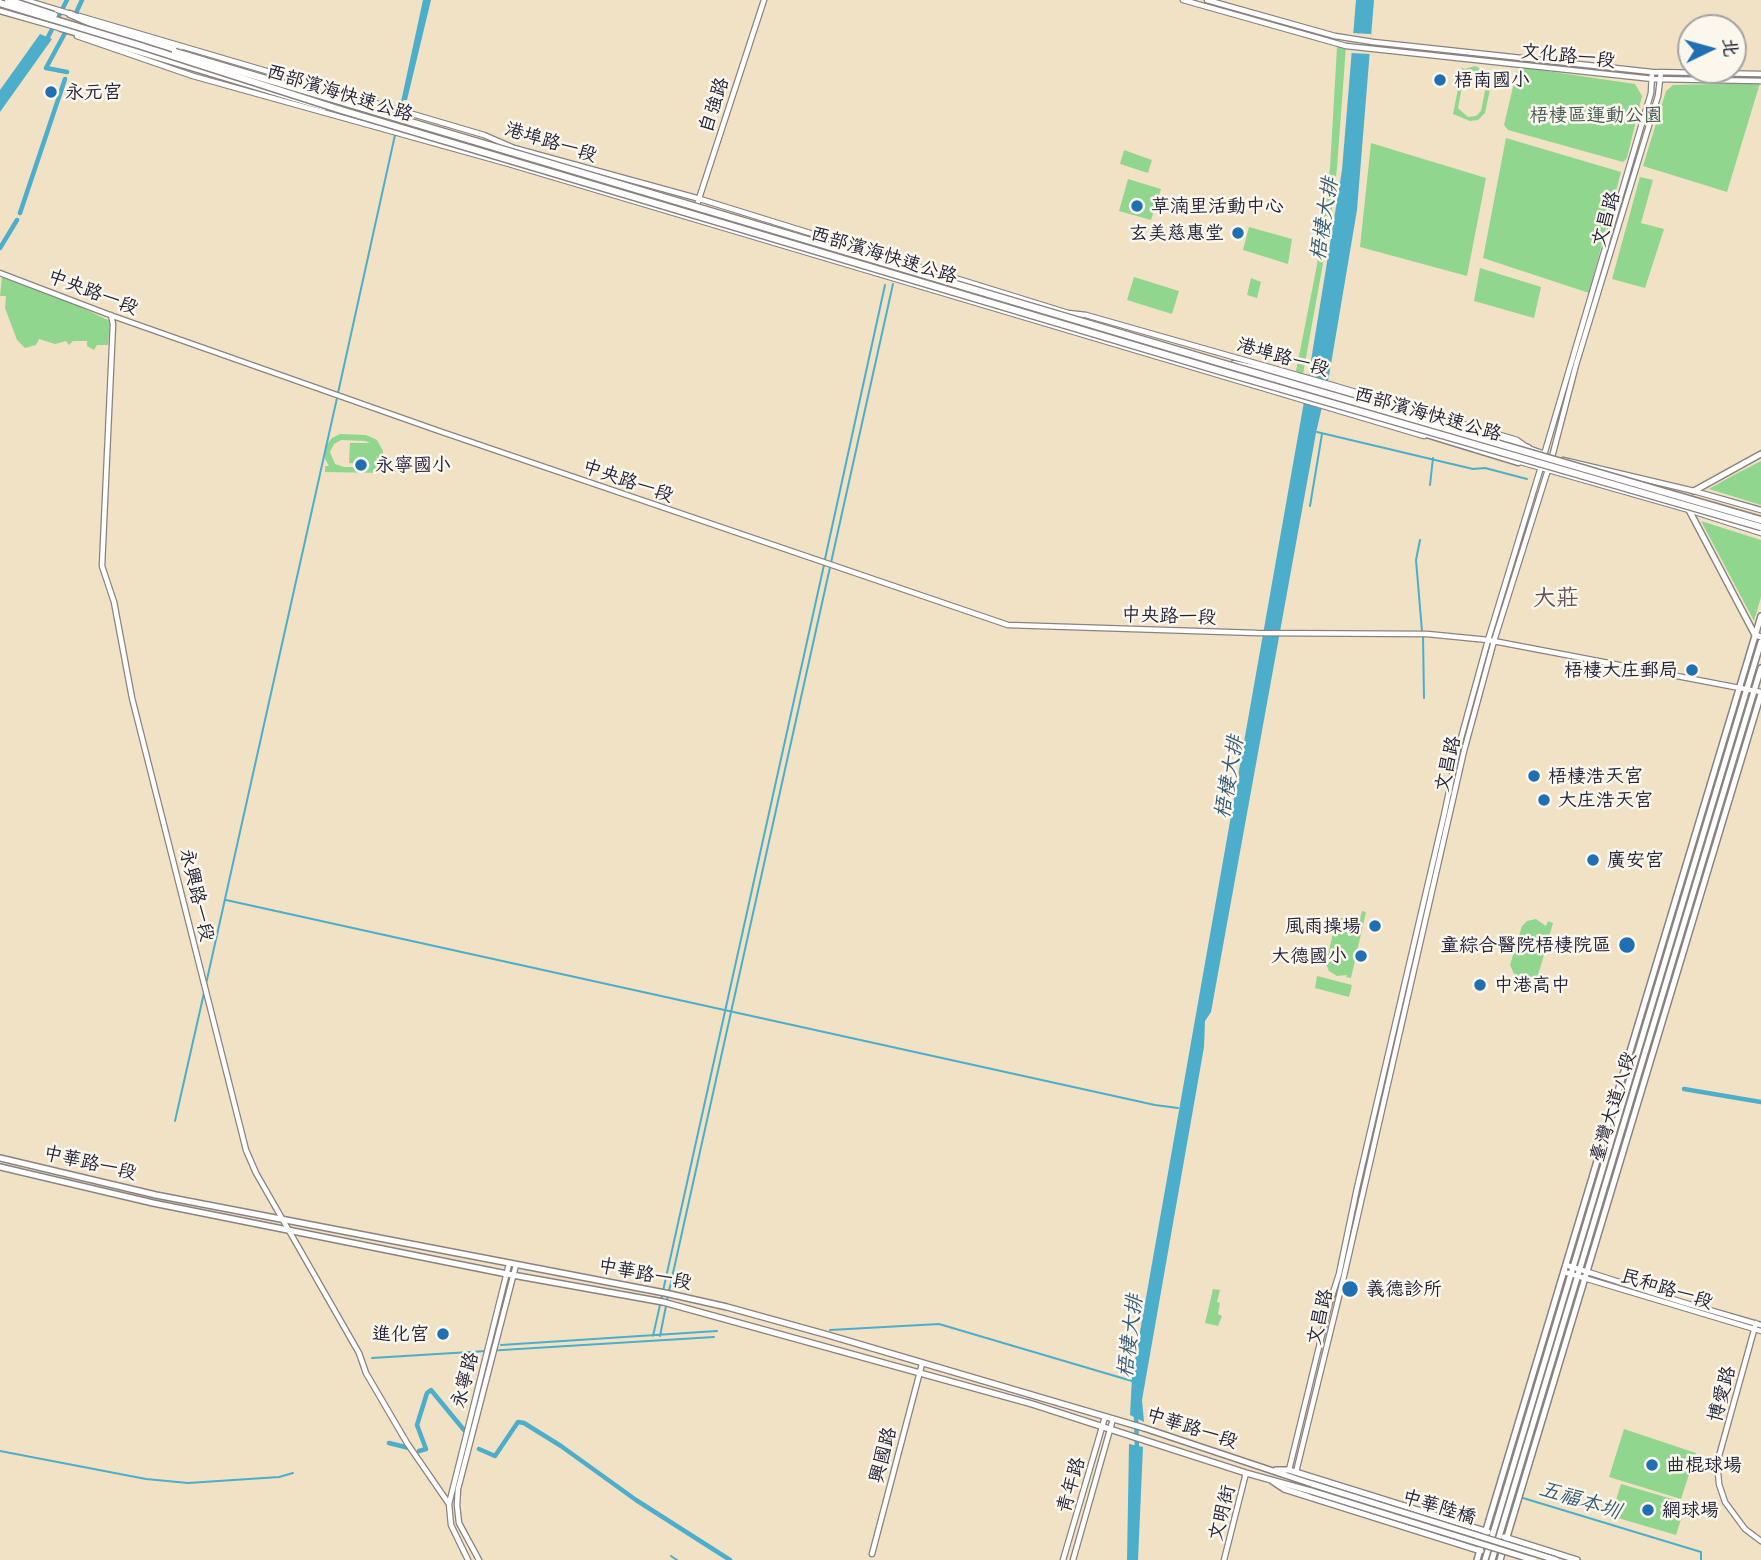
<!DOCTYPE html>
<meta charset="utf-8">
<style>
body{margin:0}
#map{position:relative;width:1761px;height:1560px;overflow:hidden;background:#f1e2c5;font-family:Mali,"LXGW WenKai TC",sans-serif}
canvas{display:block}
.north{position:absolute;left:1677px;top:14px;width:70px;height:70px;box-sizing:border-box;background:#fbf7ec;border:2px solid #a4a2a5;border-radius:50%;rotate:85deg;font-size:19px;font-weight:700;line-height:28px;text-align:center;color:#22223b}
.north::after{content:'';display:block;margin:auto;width:24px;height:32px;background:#1f6fb2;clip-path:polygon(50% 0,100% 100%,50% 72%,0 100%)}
</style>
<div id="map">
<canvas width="1761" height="1560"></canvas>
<div class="north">北</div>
</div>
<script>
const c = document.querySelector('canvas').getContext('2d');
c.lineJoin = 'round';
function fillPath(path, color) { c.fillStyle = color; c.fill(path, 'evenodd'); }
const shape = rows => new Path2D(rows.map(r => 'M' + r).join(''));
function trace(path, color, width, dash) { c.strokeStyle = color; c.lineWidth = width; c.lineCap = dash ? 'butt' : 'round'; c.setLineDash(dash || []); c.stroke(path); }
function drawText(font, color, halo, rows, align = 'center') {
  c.font = font + ' Mali,"LXGW WenKai TC",sans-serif'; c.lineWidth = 5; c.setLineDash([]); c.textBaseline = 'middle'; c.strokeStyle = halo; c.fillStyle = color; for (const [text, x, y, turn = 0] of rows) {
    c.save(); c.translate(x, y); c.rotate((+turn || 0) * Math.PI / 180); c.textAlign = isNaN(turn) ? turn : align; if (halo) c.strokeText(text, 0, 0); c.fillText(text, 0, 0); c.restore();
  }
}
const green = shape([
 [1346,46,1337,168,1330,225,1303,374,1296,371,1317,265,1330,168,1337,47],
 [1475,66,1488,72,1491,85,1485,113,1478,120,1470,121,1453,114,1462,68,1465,69],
 [1478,71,1485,75,1487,81,1481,111,1476,116,1468,117,1458,108,1464,76,1470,72],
 [1520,67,1635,84,1642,96,1627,158,1623,162,1508,130,1504,125,1517,70],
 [1760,83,1727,192,1643,166,1666,91,1673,85],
 [1506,138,1621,172,1589,293,1483,258],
 [1371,143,1486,178,1467,276,1360,247],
 [1124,150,1152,160,1148,173,1120,164],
 [1640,177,1653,180,1641,223,1664,229,1645,288,1612,279],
 [1128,179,1161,189,1151,220,1119,211],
 [1249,227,1292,239,1288,264,1243,250],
 [1480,268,1541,287,1534,318,1474,301],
 [2,277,62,298,110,321,108,345,97,345,94,350,87,346,87,341,73,341,69,345,66,341,55,344,39,339,36,345,25,348,17,340,5,308,6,296,0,296],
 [1134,277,1179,291,1172,314,1127,300],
 [1251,278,1261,282,1257,298,1247,295],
 [340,434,366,435,377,440,383,451,383,457,377,468,382,468,382,473,325,472,325,466,329,466,325,459,325,447,332,438],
 [341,440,365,441,370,443,350,443,349,463,371,465,363,467,344,467,335,464,330,452,334,444],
 [1761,461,1761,505,1709,489,1730,477],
 [1701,521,1761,540,1761,597,1754,621],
 [1362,911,1366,912,1351,978,1346,977,1347,975,1337,976,1329,971,1326,964,1335,924,1339,919,1347,917,1359,922],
 [1536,919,1546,926,1548,921,1553,923,1535,986,1530,985,1532,979,1524,980,1515,976,1510,965,1522,926,1527,921],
 [1317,976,1352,985,1349,997,1315,988],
 [1213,1289,1220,1290,1217,1302,1220,1303,1218,1314,1222,1316,1218,1326,1205,1323],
 [1624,1429,1696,1453,1681,1499,1609,1477],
 [1621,1484,1686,1503,1676,1535,1611,1516]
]);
const water = shape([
 [424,0,431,0,407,100,402,100],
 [1356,0,1374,0,1357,210,1329,376,1316,433,1211,1012,1205,1021,1204,1047,1142,1400,1144,1422,1130,1415,1132,1377,1308,379,1342,170],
 [40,34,52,39,0,112,0,90],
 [1129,1444,1143,1447,1138,1560,1127,1560]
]);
const pier = shape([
 [1351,33,1371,34,1370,54,1350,53]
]);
const stream = shape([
 [399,116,424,0],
 [338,393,395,135],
 [1317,432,1473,469,1485,468,1527,479],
 [1430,485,1433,458],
 [1310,506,1322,434],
 [1420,540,1416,560,1422,631],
 [825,559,885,285],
 [1423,636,1424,698],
 [226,900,1155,1105,1178,1108],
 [206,984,337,398],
 [175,1121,204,993],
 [663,1291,824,565],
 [667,1300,893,284],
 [830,1330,939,1324,1132,1381],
 [653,1336,662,1296],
 [660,1336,666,1306],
 [501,1345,717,1331],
 [372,1358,714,1337],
 [0,1451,146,1479,188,1483,279,1477,293,1473],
 [1523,1498,1701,1552,1701,1560],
 [671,1556,677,1560]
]);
const canal = shape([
 [76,13,82,0],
 [65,33,46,68,67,72],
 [46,41,67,0],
 [20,213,65,79],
 [0,248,17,220],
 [1684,1089,1761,1102],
 [1136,1414,1137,1451],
 [389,1443,409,1448],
 [479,1449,495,1456,518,1422,524,1423,561,1446,636,1500,730,1560],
 [419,1451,426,1449,417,1425,427,1393,431,1390,464,1430]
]);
const tertiary = shape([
 [25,0,71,14],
 [1183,0,1346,46,1653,79,1761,81],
 [1207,0,1335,36,1373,42,1652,72,1761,74],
 [0,11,63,29],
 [79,16,484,135,514,148,700,199,1068,313,1086,315,1332,385,1517,440,1528,448,1545,454],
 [77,36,193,76,509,164,1424,436],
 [304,95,453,140],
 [469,145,485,146],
 [693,217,764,0],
 [0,273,110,315,439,431,1008,625,1257,633,1427,634,1488,640,1761,692],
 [111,315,113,324,102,566,114,602,132,698,246,1150,256,1173,359,1353,366,1373,407,1443,449,1504,451,1525,468,1560],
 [1096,328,1293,388,1494,445],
 [1544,455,1651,93,1652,72],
 [1563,460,1694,491,1761,510],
 [1517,461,1689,510,1761,533],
 [1566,1265,1682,1302,1761,1325],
 [1564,1272,1761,1331],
 [1756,1323,1719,1456,1718,1472,1719,1484,1725,1502,1745,1529,1761,1541],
 [1289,1470,1330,1302,1339,1274,1357,1188,1444,815,1458,749,1488,640,1541,467],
 [1296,1472,1344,1276,1464,751,1494,641,1552,457,1576,365,1658,96,1661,72],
 [449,1504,509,1264],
 [872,1554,922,1364],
 [479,1560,459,1523,457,1505,458,1489,516,1265],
 [1063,1560,1105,1417],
 [1073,1560,1113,1419],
 [1224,1560,1246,1473]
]);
const primary = shape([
 [1694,491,1761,454],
 [1689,510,1755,635,1761,637],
 [0,1158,156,1195,665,1293,727,1307,828,1335,1144,1428,1312,1484],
 [0,1167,153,1203,507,1274,663,1302,1032,1404,1246,1473,1311,1491],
 [1276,1470,1289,1470,1488,1532],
 [1272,1481,1284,1489,1481,1551],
 [1504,1537,1577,1560],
 [1477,1560,1761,616],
 [1485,1560,1761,642],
 [1492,1560,1761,668],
 [1500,1560,1761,694]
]);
const trunk = shape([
 [70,14,95,25,180,51],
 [61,28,324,107],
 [1234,364,1266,371,1528,448],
 [1423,433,1518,462]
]);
const primaryBridge = shape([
 [1312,1484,1556,1560],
 [1311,1491,1533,1560]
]);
const trunkBridge = shape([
 [8,0,54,15],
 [0,3,138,45,341,110,1220,371,1761,527],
 [175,52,1221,363,1761,520]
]);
const markers = [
 [1440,80,7,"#1f6fb2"],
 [51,92,7,"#1f6fb2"],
 [1137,206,7,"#1f6fb2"],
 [1238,233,7,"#1f6fb2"],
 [361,465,7,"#1f6fb2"],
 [1692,670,7,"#1f6fb2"],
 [1534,776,7,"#1f6fb2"],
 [1544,800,7,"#1f6fb2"],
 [1593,860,7,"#1f6fb2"],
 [1375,926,7,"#1f6fb2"],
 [1627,945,9,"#1f6fb2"],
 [1361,956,7,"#1f6fb2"],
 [1480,985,7,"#1f6fb2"],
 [1350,1289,9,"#1f6fb2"],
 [443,1334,7,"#1f6fb2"],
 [1652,1465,7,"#1f6fb2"],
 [1648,1510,7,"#1f6fb2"]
];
const streetNames = [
 ["文化路一段",1568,56,6],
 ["西部濱海快速公路",340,93,17],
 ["自強路",714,105,-72],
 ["港埠路一段",551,142,17],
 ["文昌路",1606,219,-74],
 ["西部濱海快速公路",884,255,17],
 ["中央路一段",93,292,21],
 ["港埠路一段",1283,357,16],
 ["西部濱海快速公路",1428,414,16],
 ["中央路一段",628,481,19],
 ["中央路一段",1169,616,2],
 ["文昌路",1448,764,-77],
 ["永興路一段",197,895,77],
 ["臺灣大道八段",1613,1107,-73],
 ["中華路一段",90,1163,13],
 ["中華路一段",645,1274,11],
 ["民和路一段",1667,1289,17],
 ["文昌路",1320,1317,-77],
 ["永寧路",465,1380,-75],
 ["博愛路",1722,1394,-75],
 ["中華路一段",1192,1428,18],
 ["興國路",883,1455,-75],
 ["青年路",1071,1485,-74],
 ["中華陸橋",1439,1507,17],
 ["文明街",1222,1513,-76]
];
const poiNames = [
 ["梧南國小",1454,80],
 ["永元宮",65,92],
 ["草湳里活動中心",1151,206],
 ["玄美慈惠堂",1224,233,"right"],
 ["永寧國小",375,465],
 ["梧棲大庄郵局",1678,670,"right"],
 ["梧棲浩天宮",1548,776],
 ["大庄浩天宮",1558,800],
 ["廣安宮",1607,860],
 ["風雨操場",1361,926,"right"],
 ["童綜合醫院梧棲院區",1611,945,"right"],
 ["大德國小",1347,956,"right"],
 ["中港高中",1494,985],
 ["義德診所",1366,1289],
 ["進化宮",429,1334,"right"],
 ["曲棍球場",1666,1465],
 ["網球場",1662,1510]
];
const parkNames = [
 ["梧棲區運動公園",1596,115]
];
const waterNames = [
 ["梧棲大排",1324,219,-81],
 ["梧棲大排",1229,777,-80],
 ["梧棲大排",1130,1336,-83],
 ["五福本圳",1580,1500,17]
];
const quarterNames = [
 ["大莊",1556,598]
];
fillPath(green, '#91d68f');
fillPath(water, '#4caecb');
fillPath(pier, '#f1e2c5');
trace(stream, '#4caecb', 2);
trace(canal, '#4caecb', 4.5);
trace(tertiary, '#8a8280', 7);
trace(primary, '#8a8280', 8);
trace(trunk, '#8a8280', 9);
trace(tertiary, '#fff', 4.5);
trace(primary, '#fff', 5);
trace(trunk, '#fff', 6);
trace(primaryBridge, '#8a8280', 8, []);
trace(trunkBridge, '#8a8280', 9, []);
trace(primaryBridge, '#fff', 5);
trace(trunkBridge, '#fff', 6);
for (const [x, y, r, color] of markers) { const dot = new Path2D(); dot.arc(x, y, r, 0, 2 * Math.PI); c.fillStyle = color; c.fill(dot); trace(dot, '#fbf7ec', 2.5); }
drawText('19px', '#22223b', '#fbf7ec', streetNames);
drawText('19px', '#22223b', '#fbf7ec', poiNames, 'left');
drawText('19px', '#435854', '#fbf7ec', parkNames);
drawText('italic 21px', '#335a75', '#fbf7ec', waterNames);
drawText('23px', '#635156', '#fbf7ec', quarterNames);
</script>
